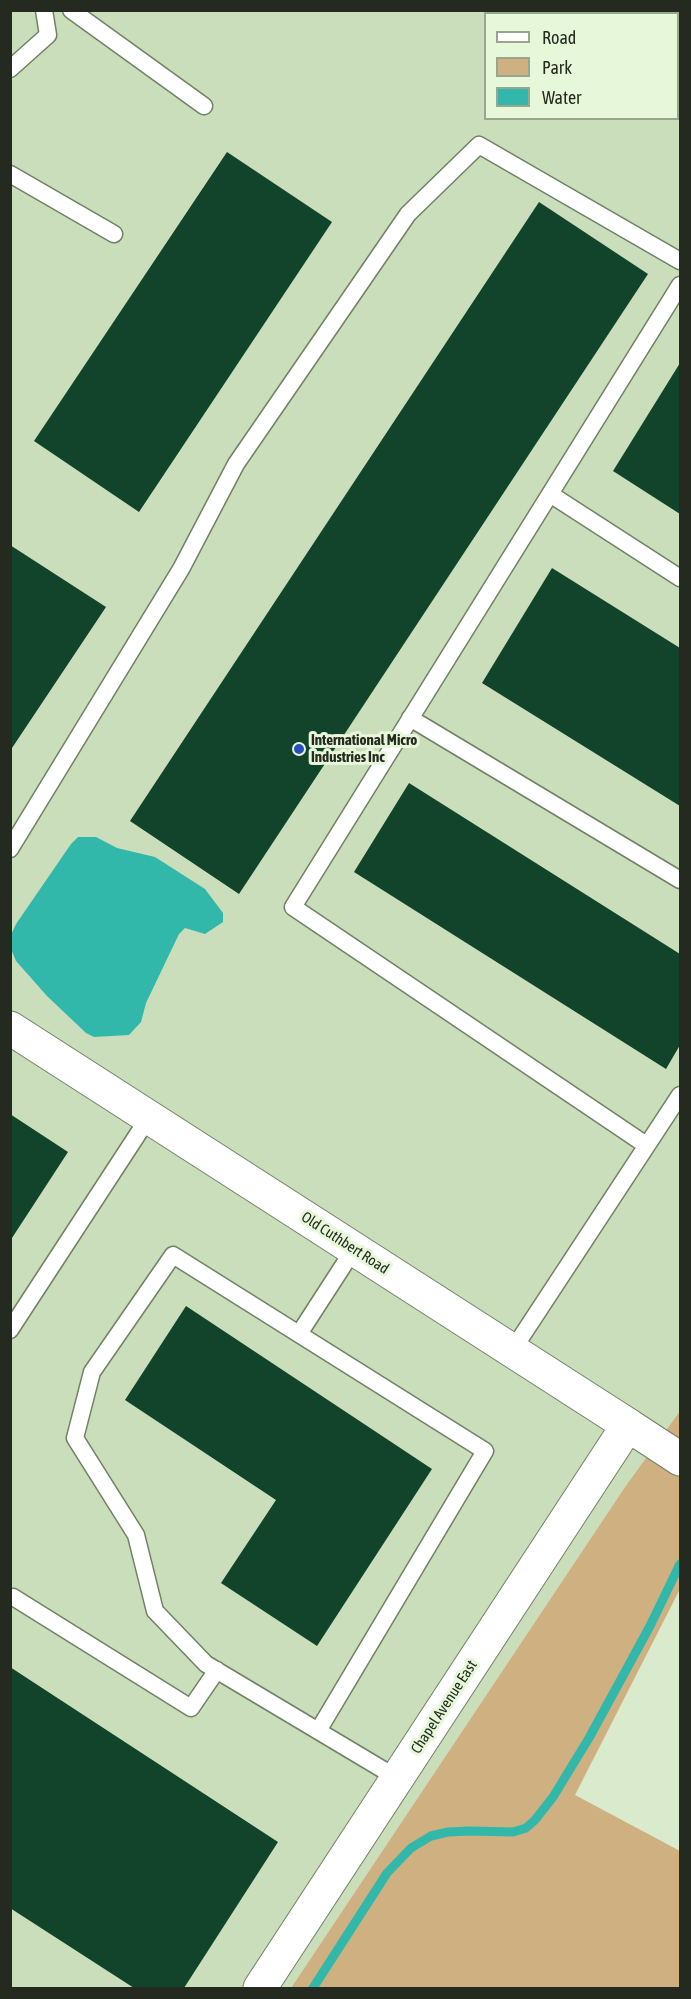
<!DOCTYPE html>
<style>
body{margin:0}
#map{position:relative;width:691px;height:1999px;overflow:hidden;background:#daeacd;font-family:"Asap Condensed",sans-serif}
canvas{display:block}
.frame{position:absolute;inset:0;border:12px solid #242a1f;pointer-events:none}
.legend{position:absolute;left:484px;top:12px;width:195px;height:108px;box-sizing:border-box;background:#e7f7da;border:2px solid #99a58f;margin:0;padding:8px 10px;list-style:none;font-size:18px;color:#242a1f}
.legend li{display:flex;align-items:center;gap:12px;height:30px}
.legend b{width:30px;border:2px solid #99a58f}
</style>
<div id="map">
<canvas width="691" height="1999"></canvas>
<div class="frame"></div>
<ul class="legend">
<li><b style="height:8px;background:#fff"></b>Road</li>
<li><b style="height:16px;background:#cfb081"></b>Park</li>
<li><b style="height:16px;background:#32b8aa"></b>Water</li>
</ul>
</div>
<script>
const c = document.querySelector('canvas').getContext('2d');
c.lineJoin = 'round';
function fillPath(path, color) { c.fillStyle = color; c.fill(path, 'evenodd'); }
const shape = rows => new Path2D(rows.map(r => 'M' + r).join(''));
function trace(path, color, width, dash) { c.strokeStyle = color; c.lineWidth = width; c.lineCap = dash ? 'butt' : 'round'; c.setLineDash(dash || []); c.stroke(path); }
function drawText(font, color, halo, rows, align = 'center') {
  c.font = font + ' "Asap Condensed",sans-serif'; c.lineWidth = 6; c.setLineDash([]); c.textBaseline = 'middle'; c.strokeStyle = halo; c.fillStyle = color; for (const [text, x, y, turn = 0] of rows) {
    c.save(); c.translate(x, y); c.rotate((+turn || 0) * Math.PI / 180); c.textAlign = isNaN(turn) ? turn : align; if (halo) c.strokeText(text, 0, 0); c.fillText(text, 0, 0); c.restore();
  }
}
const built = shape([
 [11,11,610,11,614,13,486,14,486,118,678,118,678,62,680,64,680,1411,625,1487,291,1988,11,1988]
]);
const green = shape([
 [610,11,680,11,680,64,678,62,678,14,614,14],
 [680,1411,680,1589,575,1795,680,1851,680,1988,291,1988,625,1487]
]);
const water = shape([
 [78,837,96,837,117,848,155,857,205,889,223,913,223,922,205,934,185,928,179,934,146,1003,141,1022,129,1035,94,1037,86,1033,47,996,16,961,11,949,11,935,16,924,71,844]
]);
const stream = shape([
 [313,1988,387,1873,411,1848,431,1836,448,1832,469,1831,513,1832,526,1828,535,1820,553,1797,589,1738,650,1626,680,1564]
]);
const building = shape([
 [227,152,332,222,139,512,34,441],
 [539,202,648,274,239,894,130,821],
 [680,363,680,514,613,471],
 [10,545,106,607,10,751],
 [552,568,680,648,680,806,482,683],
 [409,783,680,954,680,1045,666,1069,354,872],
 [10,1114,68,1152,10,1241],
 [186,1306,432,1469,317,1646,221,1583,276,1500,125,1400],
 [10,1667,278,1842,184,1988,134,1988,10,1908]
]);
const lane = shape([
 [71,10,204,106],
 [10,69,48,35,44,10],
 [10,174,114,234],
 [550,494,680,578],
 [410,718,680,880],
 [10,849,181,569,236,464,408,214,479,145,680,261],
 [646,1145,293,907,680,285],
 [10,1330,149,1117],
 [299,1334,354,1249],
 [512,1351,680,1095],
 [13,1597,191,1708,217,1670],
 [318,1731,485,1451,173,1255,92,1372,75,1438,136,1535,155,1611,206,1664,397,1778]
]);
const street = shape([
 [10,1028,628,1425]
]);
const secondary = shape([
 [260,1988,628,1425,680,1459]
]);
const markers = [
 [299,749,6,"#254fbd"]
];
const poiNames = [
 ["International Micro",311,740],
 ["Industries Inc",311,757]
];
const streetNames = [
 ["Old Cuthbert Road",345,1243,33],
 ["Chapel Avenue East",444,1707,-57]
];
fillPath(built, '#cadebb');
fillPath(green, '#cfb081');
fillPath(water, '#32b8aa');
trace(stream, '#32b8aa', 9);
fillPath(building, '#12432b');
trace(lane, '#728066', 19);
trace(street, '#728066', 35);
trace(secondary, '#728066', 35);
trace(lane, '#fff', 16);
trace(street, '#fff', 33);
trace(secondary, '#fff', 33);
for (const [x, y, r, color] of markers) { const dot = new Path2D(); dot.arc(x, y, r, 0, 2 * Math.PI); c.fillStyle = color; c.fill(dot); trace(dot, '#e7f7da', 2); }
drawText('bold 15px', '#242a1f', '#e7f7da', poiNames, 'left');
drawText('15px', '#242a1f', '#e7f7da', streetNames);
</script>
